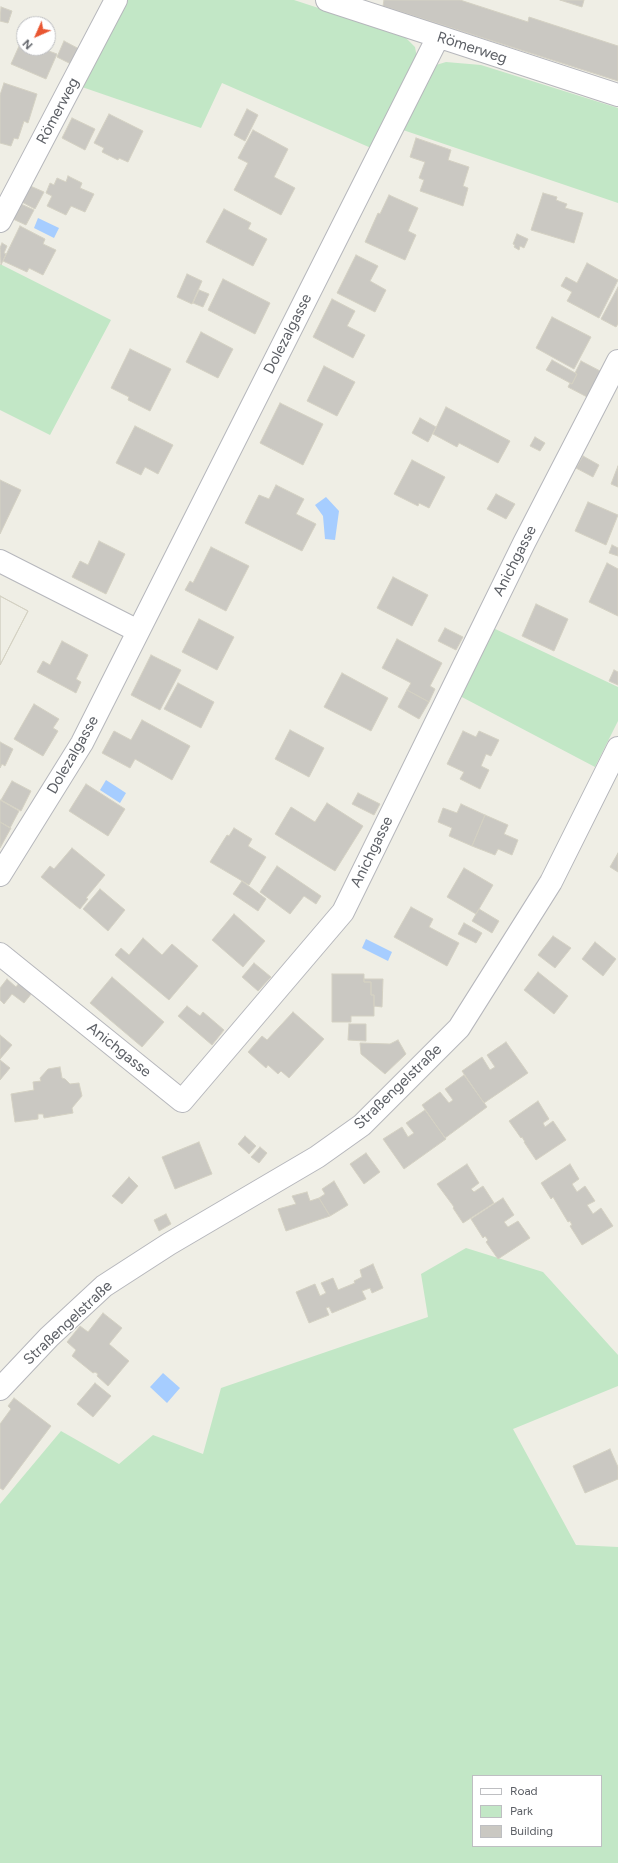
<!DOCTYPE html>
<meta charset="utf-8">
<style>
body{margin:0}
#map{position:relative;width:618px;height:1863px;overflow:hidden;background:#efeee5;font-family:Figtree,sans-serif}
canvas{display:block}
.legend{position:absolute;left:472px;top:1775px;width:130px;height:72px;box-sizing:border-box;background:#fff;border:1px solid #bebfc2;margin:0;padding:5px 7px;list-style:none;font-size:12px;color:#5d6066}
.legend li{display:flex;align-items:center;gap:8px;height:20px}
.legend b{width:20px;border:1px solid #bebfc2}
.north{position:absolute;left:16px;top:16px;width:40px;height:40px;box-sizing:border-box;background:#fff;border:1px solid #bebfc2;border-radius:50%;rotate:225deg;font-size:11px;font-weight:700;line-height:16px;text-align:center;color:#5d6066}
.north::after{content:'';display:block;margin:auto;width:14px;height:18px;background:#e95631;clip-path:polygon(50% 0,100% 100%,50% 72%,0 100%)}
</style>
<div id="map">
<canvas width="618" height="1863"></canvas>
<ul class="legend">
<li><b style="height:5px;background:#fff"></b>Road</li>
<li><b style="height:11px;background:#c2e7c6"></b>Park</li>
<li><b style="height:11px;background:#cac8c2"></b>Building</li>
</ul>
<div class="north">N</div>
</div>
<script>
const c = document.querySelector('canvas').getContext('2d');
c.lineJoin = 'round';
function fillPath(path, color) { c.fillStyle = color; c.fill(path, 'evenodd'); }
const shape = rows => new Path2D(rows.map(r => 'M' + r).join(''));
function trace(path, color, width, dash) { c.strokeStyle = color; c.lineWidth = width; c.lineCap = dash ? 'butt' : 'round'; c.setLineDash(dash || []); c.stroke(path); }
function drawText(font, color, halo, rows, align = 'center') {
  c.font = font + ' Figtree,sans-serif'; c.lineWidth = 3; c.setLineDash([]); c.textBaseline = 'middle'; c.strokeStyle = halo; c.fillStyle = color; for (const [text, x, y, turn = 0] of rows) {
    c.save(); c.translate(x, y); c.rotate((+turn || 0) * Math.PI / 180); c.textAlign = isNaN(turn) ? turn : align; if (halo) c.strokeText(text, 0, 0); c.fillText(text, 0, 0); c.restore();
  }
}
const green = shape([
 [124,0,294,0,404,36,415,47,418,63,371,148,222,83,201,128,82,87],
 [446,62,481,65,618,108,618,203,403,130,436,65],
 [0,264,111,320,50,435,0,410],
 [491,627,618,687,618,721,595,767,458,695],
 [466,1248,543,1272,618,1355,618,1386,513,1429,576,1545,618,1547,618,1863,0,1863,0,1504,61,1431,119,1464,153,1435,203,1454,221,1388,428,1317,421,1274],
 [473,1776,601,1776,601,1846,473,1846]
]);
const water = shape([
 [38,218,59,228,54,238,34,228],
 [326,497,339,511,335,540,325,539,323,516,315,505],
 [106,780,126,793,120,803,100,790],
 [366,939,392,952,388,961,362,948],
 [163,1373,180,1388,167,1403,150,1387]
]);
const building = shape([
 [384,0,460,0,528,22,529,17,618,46,618,81,383,6,384,0],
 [560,0,584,0,582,7,560,0],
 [1,7,12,11,8,23,0,21,1,7],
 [24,35,24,48,46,48,46,50,57,54,46,79,11,64,24,35],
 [64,41,81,50,73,65,57,57,64,41],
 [4,83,37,94,28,123,24,121,18,139,14,138,11,146,0,143,0,95,4,83],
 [247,109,258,115,245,141,234,135,247,109],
 [109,114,143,131,128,162,119,158,118,160,102,152,104,148,94,143,109,114],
 [72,118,95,129,85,150,62,138,72,118],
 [253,130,288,149,274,177,295,188,281,215,234,190,248,163,238,158,253,130],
 [416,138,451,150,448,160,469,167,463,186,468,188,463,206,420,191,424,180,419,178,425,162,410,157,416,138],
 [68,176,82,183,80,188,94,194,85,212,71,206,66,215,47,206,52,196,46,193,50,183,54,185,57,178,66,182,68,176],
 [28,185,44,192,35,209,20,201,28,185],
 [543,193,557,197,556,200,567,204,565,208,583,213,574,243,531,230,543,193],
 [389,195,418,208,408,231,416,235,405,260,365,242,378,213,380,214,389,195],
 [21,204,34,210,26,225,13,219,21,204],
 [224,209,251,223,248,229,267,239,253,266,206,242,224,209],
 [20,226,45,239,43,244,56,250,43,275,29,268,27,272,3,261,20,226],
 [517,234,528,239,524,248,520,246,519,250,514,247,515,245,513,244,517,234],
 [2,243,7,246,4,253,6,254,1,265,0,248,2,243],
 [356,255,378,266,370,281,386,290,375,312,337,293,356,255],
 [587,263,618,280,599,318,567,301,572,292,561,286,566,277,577,283,587,263],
 [187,274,202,281,192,304,177,297,187,274],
 [223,279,270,303,255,334,208,310,223,279],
 [618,287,618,324,616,327,601,319,618,287],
 [199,290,209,294,203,307,193,303,199,290],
 [332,299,355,311,347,326,365,335,353,358,313,337,332,299],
 [552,317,591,337,574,369,536,348,552,317],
 [201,332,233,349,218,378,186,362,201,332],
 [130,349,171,369,150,411,128,400,129,397,111,388,130,349],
 [552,360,577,374,572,384,546,370,552,360],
 [581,361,602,372,589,398,568,387,570,383,572,384,577,374,575,373,581,361],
 [324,366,355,382,337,416,307,401,324,366],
 [280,403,323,424,303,465,260,443,280,403],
 [446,407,510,441,498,463,459,443,457,447,433,434,446,407],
 [420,418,436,427,428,442,412,433,420,418],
 [135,426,173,445,158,474,145,467,141,475,116,463,135,426],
 [535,437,545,443,540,451,530,446,535,437],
 [583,456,599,465,593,477,576,468,583,456],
 [412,460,445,477,429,508,419,503,418,506,394,494,412,460],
 [618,466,618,487,611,484,618,466],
 [0,480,21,490,0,534,0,480],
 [276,485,304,499,296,514,316,524,302,551,245,523,259,495,269,499,276,485],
 [496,494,515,504,506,519,487,509,496,494],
 [588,502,618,515,606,545,575,531,588,502],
 [99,541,125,554,106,594,72,577,80,561,88,565,99,541],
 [612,545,618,548,618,556,609,553,612,545],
 [211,547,249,566,226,611,185,590,190,581,193,583,211,547],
 [607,563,618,569,618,616,589,602,607,563],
 [393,577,428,595,412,626,377,608,393,577],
 [0,596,28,611,0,665,0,596],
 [0,596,28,611,0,665,0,596],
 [536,604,568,619,554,651,522,636,536,604],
 [199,619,234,637,217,670,182,652,199,619],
 [445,628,463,637,456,650,438,641,445,628],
 [397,639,442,663,430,686,435,689,429,702,407,690,411,683,382,668,397,639],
 [62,641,88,655,76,679,81,682,76,693,37,672,43,661,50,665,62,641],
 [151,655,181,670,160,710,131,695,151,655],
 [614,670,618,672,618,685,609,681,614,670],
 [342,673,388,698,371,731,324,707,342,673],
 [178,683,214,702,201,728,164,709,178,683],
 [407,690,429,702,419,719,398,707,407,690],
 [34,704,59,719,53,728,58,731,43,756,14,739,34,704],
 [142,720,190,746,172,780,135,759,130,768,102,753,114,731,131,740,142,720],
 [290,730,324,748,309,777,275,759,290,730],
 [463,731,476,737,479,731,499,740,491,756,486,754,481,766,489,770,480,789,460,779,464,772,447,764,463,731],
 [0,742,13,749,5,766,2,764,0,768,0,742],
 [12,781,31,791,21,811,1,800,12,781],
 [86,784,125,809,108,836,69,811,86,784],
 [358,793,380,804,374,815,352,804,358,793],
 [0,800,19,811,10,828,0,822,0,800],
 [327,803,363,826,335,871,275,834,291,807,315,822,327,803],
 [461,804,485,815,472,846,449,836,452,828,438,822,443,808,457,813,461,804],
 [485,815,508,825,504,834,518,840,512,855,498,849,495,855,472,846,485,815],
 [0,822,11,828,0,848,0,822],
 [234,828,252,839,248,846,266,857,249,885,210,862,227,835,229,836,234,828],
 [72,848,105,875,86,898,88,899,80,909,41,877,50,866,54,869,72,848],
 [618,853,618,872,610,867,618,853],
 [277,866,321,896,316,904,304,896,290,914,260,892,277,866],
 [464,868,493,885,476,914,447,897,464,868],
 [242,881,266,899,258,911,233,894,242,881],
 [100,889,125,910,108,931,83,909,100,889],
 [411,907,433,919,429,927,459,943,447,966,394,937,411,907],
 [479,909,499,921,492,933,472,921,479,909],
 [234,914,265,941,243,967,212,940,234,914],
 [464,923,482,933,476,943,458,934,464,923],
 [553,936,571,948,555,968,538,955,553,936],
 [143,938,162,955,172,944,198,966,169,1000,115,955,121,948,129,955,143,938],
 [595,942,616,959,603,976,582,959,595,942],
 [254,963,271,977,258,991,242,977,254,963],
 [538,972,568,996,554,1014,524,990,538,972],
 [332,974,364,974,364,982,371,982,371,995,374,995,374,1016,351,1016,351,1022,332,1022,332,974],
 [112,977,164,1022,142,1047,90,1003,112,977],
 [7,979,16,987,19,983,32,993,24,1003,12,994,4,1004,0,1000,0,988,7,979],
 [364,979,383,979,382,1007,374,1006,374,995,371,995,371,982,364,982,364,979],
 [187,1006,200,1016,203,1012,224,1030,212,1045,178,1016,187,1006],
 [293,1012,324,1039,289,1078,281,1071,278,1074,268,1065,266,1068,248,1052,262,1036,267,1040,293,1012],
 [349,1024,366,1024,366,1041,348,1040,349,1024],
 [0,1035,12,1045,0,1059,0,1035],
 [398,1040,406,1054,385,1074,361,1054,360,1043,390,1044,398,1040],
 [506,1042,528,1073,484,1103,462,1071,482,1057,490,1070,495,1067,487,1055,506,1042],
 [0,1060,10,1068,0,1080,0,1060],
 [60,1067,62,1078,65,1079,70,1084,79,1083,82,1096,72,1108,73,1113,44,1118,43,1114,38,1114,38,1119,15,1122,11,1094,34,1090,33,1082,41,1081,40,1078,48,1069,60,1067],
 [464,1075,487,1107,445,1138,422,1105,440,1092,449,1103,453,1100,445,1089,464,1075],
 [538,1101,549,1119,543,1123,545,1127,553,1121,566,1140,536,1160,524,1142,525,1142,522,1137,521,1138,509,1121,538,1101],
 [425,1110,446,1139,404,1169,383,1139,402,1127,408,1137,414,1133,406,1123,425,1110],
 [245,1136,256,1146,249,1154,238,1144,245,1136],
 [199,1142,212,1174,175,1189,162,1157,199,1142],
 [260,1147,267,1153,259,1163,251,1157,260,1147],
 [366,1153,380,1172,364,1184,350,1164,366,1153],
 [467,1164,479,1183,471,1189,474,1192,483,1186,494,1203,463,1223,453,1208,454,1207,437,1184,467,1164],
 [570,1164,579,1179,572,1184,577,1192,585,1186,595,1201,587,1205,593,1214,601,1208,613,1226,582,1245,570,1226,572,1225,570,1221,568,1222,553,1197,551,1199,541,1183,570,1164],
 [129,1177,138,1186,122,1204,112,1196,129,1177],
 [334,1181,348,1205,330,1216,319,1198,325,1194,322,1189,334,1181],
 [307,1192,310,1201,319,1198,330,1216,286,1231,278,1209,296,1204,292,1196,307,1192],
 [503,1198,514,1215,504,1222,508,1227,518,1221,530,1238,498,1259,486,1242,488,1240,485,1236,483,1238,471,1219,503,1198],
 [166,1214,171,1224,159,1231,154,1220,166,1214],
 [373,1264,383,1288,372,1293,370,1288,362,1291,366,1299,332,1313,329,1307,326,1308,329,1315,309,1323,296,1292,315,1284,320,1296,326,1293,321,1283,333,1278,338,1290,355,1283,354,1281,362,1277,360,1270,373,1264],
 [103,1313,122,1328,109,1344,129,1361,108,1386,97,1376,98,1374,95,1372,93,1373,72,1356,76,1350,67,1342,80,1326,88,1332,103,1313],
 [95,1383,111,1396,93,1417,77,1404,95,1383],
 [14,1398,51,1426,3,1490,0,1488,0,1424,11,1409,8,1406,14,1398],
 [610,1449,618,1467,618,1479,585,1493,573,1466,610,1449]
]);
const minor = shape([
 [327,0,618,95],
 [0,221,116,0],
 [0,561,138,631],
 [0,875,82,743,438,37],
 [0,954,182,1101,343,912,524,543,618,361],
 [0,1389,49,1337,104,1286,169,1244,317,1157,362,1125,459,1028,551,882,618,748]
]);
const streetNames = [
 ["Römerweg",472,48,18],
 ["Römerweg",58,111,-62],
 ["Dolezalgasse",288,334,-63],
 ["Anichgasse",515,561,-63],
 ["Dolezalgasse",73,755,-60],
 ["Anichgasse",372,852,-64],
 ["Anichgasse",119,1050,39],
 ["Straßengelstraße",398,1087,-44],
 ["Straßengelstraße",68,1323,-43]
];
fillPath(green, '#c2e7c6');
fillPath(water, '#a6cdff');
fillPath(building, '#cac8c2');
trace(building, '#d4d1c3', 1);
trace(minor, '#b6b7bc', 24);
trace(minor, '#fff', 22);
drawText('15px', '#5d6066', '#fff', streetNames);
</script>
